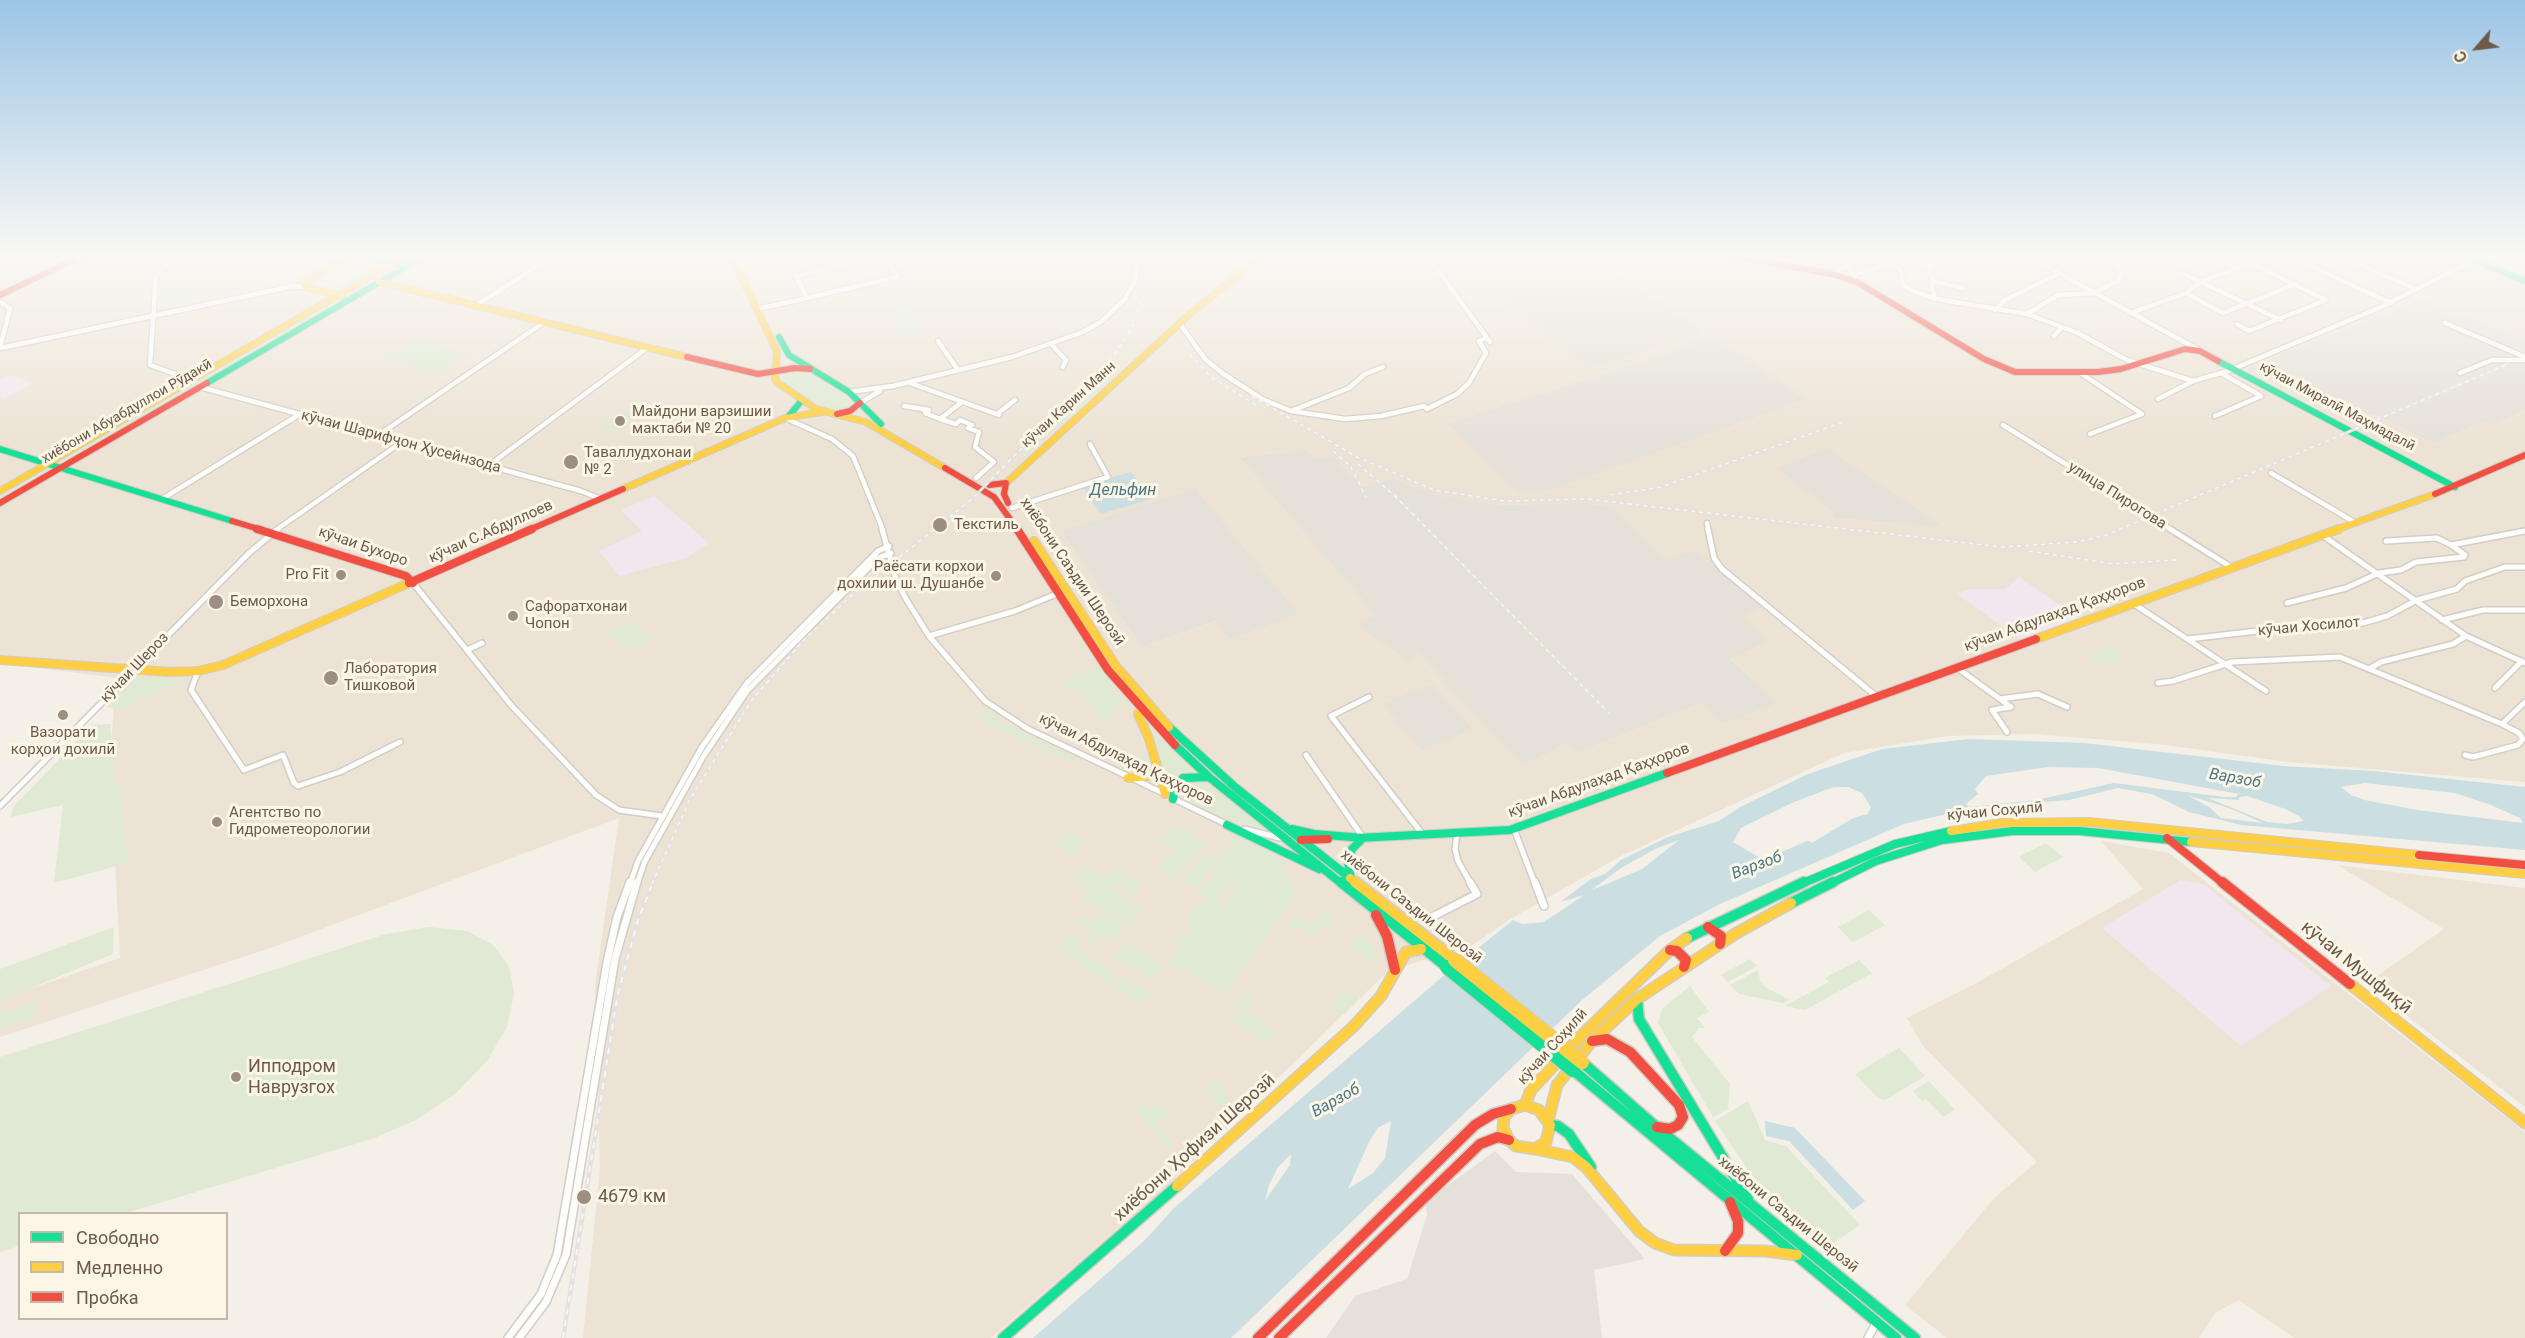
<!DOCTYPE html>
<meta charset="utf-8">
<style>
body{margin:0}
#map{position:relative;width:2525px;height:1338px;overflow:hidden;background:#f4f0e7;font-family:Roboto,sans-serif}
canvas{display:block}
.legend{position:absolute;left:18px;top:1212px;width:210px;height:108px;box-sizing:border-box;background:#fcf6e7;border:2px solid #c3b8a9;margin:0;padding:8px 10px;list-style:none;font-size:18px;color:#6d5a4b}
.legend li{display:flex;align-items:center;gap:12px;height:30px}
.legend b{width:30px;border:2px solid #c3b8a9}
.north{position:absolute;left:2447px;top:18px;width:60px;height:60px;-webkit-text-stroke:4px #fcf6e7;paint-order:stroke;rotate:242deg;font-size:16px;font-weight:700;line-height:24px;text-align:center;color:#6d5a4b}
.north::after{content:'';display:block;margin:auto;width:21px;height:27px;background:#6d5a4b;clip-path:polygon(50% 0,100% 100%,50% 72%,0 100%)}
</style>
<div id="map">
<canvas width="2525" height="1338"></canvas>
<ul class="legend">
<li><b style="height:8px;background:#16e098"></b>Свободно</li>
<li><b style="height:8px;background:#ffcf43"></b>Медленно</li>
<li><b style="height:8px;background:#f24e42"></b>Пробка</li>
</ul>
<div class="north">С</div>
</div>
<script>
const c = document.querySelector('canvas').getContext('2d');
c.lineJoin = 'round';
function fillPath(path, color) { c.fillStyle = color; c.fill(path, 'evenodd'); }
const shape = rows => new Path2D(rows.map(r => 'M' + r).join(''));
function trace(path, color, width, dash) { c.strokeStyle = color; c.lineWidth = width; c.lineCap = dash ? 'butt' : 'round'; c.setLineDash(dash || []); c.stroke(path); }
function drawText(font, color, halo, rows, align = 'center') {
  c.font = font + ' Roboto,sans-serif'; c.lineWidth = 6; c.setLineDash([]); c.textBaseline = 'middle'; c.strokeStyle = halo; c.fillStyle = color; for (const [text, x, y, turn = 0] of rows) {
    c.save(); c.translate(x, y); c.rotate((+turn || 0) * Math.PI / 180); c.textAlign = isNaN(turn) ? turn : align; if (halo) c.strokeText(text, 0, 0); c.fillText(text, 0, 0); c.restore();
  }
}
const residential = shape([
 [0,256,1494,256,1458,266,1702,331,1592,256,2525,256,2525,343,2463,313,2456,316,2421,299,2248,368,2344,418,2377,415,2434,444,2483,421,2492,425,2525,411,2525,782,2288,762,2166,745,2035,734,1948,736,1844,753,1619,857,1512,918,1471,946,1388,971,1177,1177,991,1338,583,1338,600,1169,595,985,619,818,273,947,0,1037,0,999,120,958,110,761,116,678,0,663],
 [1827,448,1941,524,1933,527,1834,518,1832,511,1778,468],
 [1307,450,1316,459,1334,457,1363,487,1392,478,1430,494,1500,505,1585,503,1613,507,1668,560,1764,607,1740,617,1768,641,1730,657,1776,703,1701,703,1579,752,1568,743,1522,764,1417,652,1357,625,1376,616,1239,457],
 [1063,531,1297,614,1217,621,1142,647],
 [2101,841,2169,853,2525,1132,2525,1338,2294,1338,2239,1300,2215,1313,2199,1338,1947,1338,1905,1305,1994,1198,2037,1162,1923,1046,1907,1018,1973,985,2143,889],
 [2337,865,2525,888,2525,1107,2366,984,2444,929]
]);
const industrial = shape([
 [1494,256,1592,256,1703,331,1590,367,1457,266],
 [2421,299,2456,316,2463,313,2525,343,2525,351,2515,356,2525,362,2525,411,2492,425,2483,421,2434,444,2377,415,2344,418,2247,368],
 [1716,338,1806,399,1544,492,1520,492,1448,424],
 [1827,448,1941,524,1933,527,1834,518,1832,511,1777,468],
 [1307,450,1316,459,1334,457,1363,487,1392,478,1430,494,1500,505,1585,503,1613,507,1668,560,1696,550,1765,606,1741,617,1768,641,1730,658,1777,703,1723,724,1701,703,1579,752,1568,743,1522,765,1417,652,1408,660,1356,624,1376,616,1239,457],
 [1195,489,1298,614,1230,639,1216,621,1142,647,1062,531],
 [1432,684,1472,729,1422,750,1382,704],
 [1495,1151,1516,1172,1572,1174,1645,1259,1594,1270,1602,1338,1326,1338,1355,1296,1407,1279,1427,1215,1425,1202]
]);
const education = shape([
 [9,375,34,383,4,399,0,397,0,380],
 [654,496,709,543,686,558,619,576,599,551,642,531,621,510],
 [2019,577,2079,618,2020,639,1957,594,1969,589,2005,589],
 [2180,880,2203,884,2331,986,2241,1046,2102,928]
]);
const green = shape([
 [193,256,228,256,217,261,270,276,277,272,294,278,294,281,161,310,163,277,166,270],
 [362,257,388,264,341,291,308,282,345,259],
 [340,298,343,299,0,502,0,494],
 [912,307,928,331,904,337,889,313],
 [415,339,468,353,437,373,384,358],
 [797,371,808,372,842,392,852,401,851,406,839,410,824,407,783,384,784,374],
 [1097,376,1111,380,1024,457,1018,455],
 [632,409,639,411,638,415,618,430,609,432,602,430,604,425,623,412],
 [630,621,654,638,631,652,607,634],
 [2111,645,2126,656,2101,667,2087,656],
 [1099,666,1125,705,1110,711,1114,718,1102,722,1080,688,1069,692,1061,680],
 [135,677,178,679,178,683,122,709,107,707],
 [989,708,1000,721,1076,759,1071,763,977,719],
 [110,724,115,783,121,787,128,863,54,883,63,805,11,817,13,807,92,725],
 [1149,727,1194,771,1175,777,1170,789],
 [1142,751,1148,757,1150,770,1134,776,1121,771],
 [1200,779,1210,786,1269,832,1213,814,1179,796,1181,783],
 [1172,825,1184,832,1187,828,1196,833,1194,837,1206,843,1193,859,1159,841],
 [1068,831,1086,840,1073,855,1054,846],
 [1237,836,1280,858,1295,893,1286,911,1209,872],
 [2046,843,2063,857,2035,872,2019,857],
 [1174,850,1192,860,1174,879,1157,869],
 [1206,854,1217,859,1197,888,1183,881],
 [1086,866,1107,876,1114,869,1143,884,1133,896,1114,882,1110,886,1121,892,1119,895,1143,908,1129,925,1082,900,1090,890,1072,881],
 [1213,876,1230,884,1218,900,1224,904,1237,887,1285,912,1225,993,1167,962,1181,945,1173,940,1182,930,1189,934,1193,929,1183,923,1205,897,1199,893],
 [1869,910,1885,925,1853,942,1838,927],
 [1322,911,1336,920,1328,929,1322,925,1313,935,1299,926,1294,931,1287,925,1297,915,1310,924],
 [1101,913,1124,927,1111,942,1099,935,1092,943,1086,939,1092,932,1076,923,1083,915,1094,921],
 [114,927,113,954,0,1001,0,969],
 [429,927,467,931,493,945,509,966,514,994,507,1027,487,1061,456,1093,416,1120,372,1139,126,1213,20,1214,19,1246,0,1252,0,1057,386,934],
 [1362,933,1375,948,1371,953,1376,957,1371,962,1349,946],
 [1070,935,1082,943,1077,949,1119,976,1111,985,1056,949],
 [1125,942,1165,967,1152,981,1112,956],
 [1750,959,1757,966,1728,982,1721,975],
 [1859,960,1872,973,1805,1010,1785,1006,1829,982,1825,978],
 [1758,970,1760,980,1765,987,1790,1000,1783,1003,1739,994,1730,985],
 [1124,976,1151,994,1141,1005,1114,986],
 [1690,986,1709,1012,1697,1018,1705,1028,1699,1028,1692,1037,1730,1084,1728,1109,1713,1117,1658,1023,1662,1009],
 [1343,990,1357,1000,1343,1015,1332,1007],
 [1246,993,1256,1000,1246,1011,1277,1032,1267,1044,1233,1021,1244,1008,1237,1003],
 [37,1001,34,1018,0,1029,0,1013],
 [1899,1048,1925,1076,1885,1100,1878,1098,1855,1074],
 [1217,1080,1230,1100,1217,1107,1204,1088],
 [1929,1081,1955,1110,1943,1117,1926,1099,1922,1101,1913,1091],
 [1748,1101,1765,1140,1786,1146,1860,1225,1829,1246,1762,1190,1715,1121],
 [1160,1103,1170,1114,1156,1124,1174,1146,1168,1150,1135,1109,1143,1104,1148,1111]
]);
const water = shape([
 [1131,472,1151,499,1101,514,1082,486],
 [1969,739,2084,743,2284,766,2374,771,2525,787,2525,850,2241,825,2189,812,2152,794,2118,788,2069,800,1977,807,1904,824,1720,904,1660,936,1581,1001,1231,1338,1033,1338,1145,1240,1174,1208,1442,977,1513,920,1522,924,1544,922,1584,895,1560,902,1591,879,1605,874,1621,860,1668,837,1719,821,1740,807,1808,774,1882,749],
 [2048,767,2098,768,2239,794,2236,797,2224,797,2114,783,2036,800,1969,807,1966,804,1978,794,1975,789,1986,776],
 [2365,783,2455,793,2491,805,2520,818,2523,823,2417,810,2365,800,2351,795,2341,787],
 [1834,787,1848,787,1862,793,1871,807,1868,814,1853,818,1774,866,1733,842,1741,828,1794,802],
 [2187,795,2232,809,2263,823,2221,818,2209,807],
 [2247,796,2285,809,2299,816,2303,821,2287,824,2267,822,2208,798,2238,800,2240,797],
 [1679,840,1642,869,1590,891,1621,868,1655,849],
 [1391,1121,1385,1158,1373,1173,1348,1189,1369,1142,1378,1128],
 [1291,1154,1290,1165,1265,1201,1269,1185,1278,1167],
 [1765,1121,1795,1128,1865,1201,1853,1210,1789,1141,1766,1136]
]);
const river = shape([
 [1756,868,1808,846]
]);
const streetFar2 = shape([
 [184,256,163,267,156,275,150,365,192,380],
 [1428,256,1490,342],
 [1807,256,1847,260],
 [1849,256,1847,266,1855,277],
 [1912,256,1931,267],
 [1928,256,1939,259],
 [1992,256,2011,263,2029,256,2095,293,2119,280,2121,274,2115,261,2120,256],
 [2098,256,2116,265],
 [2212,256,2237,267],
 [2289,256,2391,303],
 [2339,256,2416,289],
 [877,257,886,260,897,277,807,298,796,276,877,257],
 [2201,257,2204,256],
 [2481,263,2502,256],
 [1888,264,1914,256],
 [1832,274,1847,266],
 [1854,274,1891,265,1901,270,1903,285,1913,291,1936,299,2027,314,2058,295,2095,293,2199,350],
 [2184,274,2281,320],
 [1934,281,1963,288],
 [2186,293,2223,313,2296,284],
 [1936,299,1931,286,1934,282,1929,271,1942,256],
 [0,302,10,308,0,348],
 [475,306,553,256],
 [757,309,807,298],
 [1995,310,2005,300,2060,273],
 [2131,313,2186,293,2200,282,2268,256],
 [2027,314,2078,333,2127,360,2193,381,2228,371,2381,307,2474,260],
 [2445,323,2525,357],
 [1180,324,1205,359,1222,373,1262,399,1291,411],
 [2237,324,2249,331,2326,300,2249,262],
 [2054,336,2062,327],
 [938,341,958,370],
 [1052,345,1066,360,1063,367],
 [1,348,294,286,306,287],
 [1383,367,1365,374,1349,388,1291,411,1345,419,1381,416,1424,406,1427,409,1457,394,1469,383,1486,353,1479,341,1486,338],
 [2079,372,2142,414],
 [2460,373,2492,360,2525,360],
 [910,383,999,415],
 [200,387,581,491,601,499],
 [849,392,893,386,1012,357,1083,332,1102,321,1125,299,1135,281,1138,256],
 [2158,399,2193,381],
 [962,402,940,419,956,424,960,420,972,425,968,428,979,432,975,447,994,462,976,478],
 [860,403,880,391],
 [904,406,929,410,925,413,940,419],
 [997,414,1015,400],
 [2215,416,2261,396,2221,373],
 [785,418,832,439,853,456,883,530],
 [2003,425,2172,530],
 [2090,434,2142,414],
 [377,436,543,323],
 [488,466,647,348],
 [2271,473,2356,523],
 [162,499,300,414],
 [1012,508,1108,477,1090,444],
 [1707,523,1708,530],
 [276,530,402,442]
]);
const streetFar1 = shape([
 [882,529,896,579,906,599,929,636,985,701,1028,729,1163,793],
 [1708,529,1714,558,1722,569,1876,696],
 [2170,529,2231,567],
 [2322,535,2466,636,2525,663],
 [2386,541,2437,538,2451,545,2525,531],
 [413,583,511,705,596,795,619,810,662,816],
 [2287,603,2346,588,2379,573,2401,570,2416,562,2464,557,2465,555,2451,545],
 [2134,604,2266,691],
 [2442,620,2483,610,2525,610],
 [929,636,1015,611,1059,593],
 [2188,639,2301,626,2363,623,2387,616,2417,600,2457,589,2465,581,2505,567,2525,567],
 [467,650,482,643],
 [1956,667,2011,707,1992,710,2007,732],
 [2369,669,2381,662,2453,644,2466,636],
 [198,671,191,690,244,770,283,755,294,783,298,786,340,772,400,742],
 [2158,683,2173,681,2232,662,2340,657,2502,724],
 [2495,688,2522,661],
 [1369,697,1331,716,1424,836],
 [2000,699,2038,694,2067,707],
 [1306,755,1362,836],
 [2465,755,2473,757,2518,745,2523,739,2519,733,2502,724,2525,702],
 [1174,799,1228,825],
 [0,806,249,553,278,529],
 [1245,829,1280,838],
 [1514,829,1535,884],
 [1457,834,1455,849,1458,861,1471,884],
 [630,884,638,861,702,747,747,683,878,551,889,546],
 [637,884,645,861,703,757,747,691,878,558,891,553]
]);
const street = shape([
 [1535,882,1544,906],
 [1432,917,1477,894,1470,882],
 [508,1338,541,1294,557,1255,607,962,617,917,630,882],
 [519,1338,546,1302,566,1255,615,959,637,882],
 [1868,1338,1876,1323]
]);
const fastFar2 = shape([
 [2464,256,2525,281],
 [345,258,363,256,405,266],
 [779,337,789,355,849,392,881,424],
 [2218,361,2455,487],
 [207,383,424,256],
 [789,416,802,400],
 [0,449,232,521]
]);
const fastFar1 = shape([
 [1169,727,1236,788,1350,878],
 [1175,745,1209,777,1342,884],
 [1173,799,1175,787,1183,778,1209,777],
 [1227,825,1319,869],
 [1292,829,1314,834,1363,838],
 [1358,838,1510,830,1667,773],
 [1351,880,1348,863,1352,849,1363,838],
 [1801,884,1895,844,1951,831],
 [1830,884,1876,861,1942,840,2013,831,2079,831,2191,842]
]);
const fast = shape([
 [1341,882,1447,967],
 [1791,903,1833,882],
 [1687,938,1804,882],
 [1637,999,1639,1019,1748,1199],
 [1582,1062,1654,1125,1915,1338],
 [1573,1070,1896,1338],
 [1550,1125,1558,1126,1569,1134,1591,1167],
 [1003,1338,1177,1186]
]);
const slowFar2 = shape([
 [731,256,777,351,775,379,778,383,816,409,866,422,945,468],
 [379,282,687,357],
 [343,296,306,287,303,283,348,256],
 [1006,483,1191,313,1262,256],
 [623,489,785,418,822,412],
 [0,491,406,256],
 [2335,530,2435,494]
]);
const slowFar1 = shape([
 [1034,541,1116,666,1169,727],
 [2036,639,2339,529],
 [0,660,170,672,198,671,223,665,409,583],
 [1138,714,1149,739,1165,794],
 [1128,778,1148,776,1154,771,1156,762],
 [1951,831,2002,823,2089,822,2419,855],
 [2191,842,2525,874],
 [1350,878,1357,884]
]);
const slow = shape([
 [1355,882,1455,960],
 [2350,984,2525,1123],
 [1525,1105,1531,1090,1582,1035,1670,950,1687,938],
 [1525,1105,1539,1110,1550,1125,1546,1142,1535,1149,1516,1146,1509,1140,1503,1128,1504,1117,1511,1109,1525,1105],
 [1548,1121,1557,1085,1592,1041,1637,999,1735,934,1791,903],
 [1535,1149,1573,1157,1586,1167,1639,1231,1655,1243,1674,1250,1765,1251,1797,1255],
 [1177,1186,1354,1026,1381,996,1406,952,1421,949]
]);
const jamFar2 = shape([
 [1733,256,1832,274,1857,282,1984,359,2015,372,2098,372,2121,369,2185,349,2200,351,2218,361],
 [0,295,82,256],
 [687,357,758,374,795,368,810,369],
 [837,414,850,411,860,403],
 [945,468,994,497,1018,530],
 [989,485,1006,483,1004,494,1008,503],
 [2435,494,2525,455],
 [0,503,207,383],
 [232,521,262,530],
 [529,530,623,489]
]);
const jamFar1 = shape([
 [257,529,406,576,413,583],
 [1017,529,1108,670,1175,745],
 [409,583,532,529],
 [1667,773,2036,639],
 [2167,838,2224,884],
 [1301,840,1328,839],
 [2419,855,2525,865]
]);
const jam = shape([
 [2222,882,2350,984],
 [1376,915,1387,936,1395,970],
 [1708,927,1721,936,1720,944],
 [1670,950,1677,951,1686,960,1684,967],
 [1592,1041,1607,1039,1630,1052,1679,1105,1683,1117,1678,1125,1670,1129,1657,1127],
 [1725,1251,1738,1233,1738,1221,1730,1202],
 [1258,1338,1475,1125,1493,1114,1511,1109],
 [1279,1338,1480,1144,1498,1137,1509,1140]
]);
const railFar1 = shape([
 [1190,354,1211,377,1256,405],
 [1252,396,1357,457,1434,490,1505,501,1587,499,2002,547,2077,542,2106,535,2508,364],
 [1333,451,1351,467,1366,497],
 [1358,464,1394,495,1610,714],
 [1610,495,1661,487,1843,422],
 [2029,551,2114,564,2177,560],
 [652,884,689,801,751,701,802,642,851,596,972,499,1116,352,1134,325,1155,256]
]);
const rail = shape([
 [563,1338,617,998,637,923,653,882]
]);
const fastBridge = shape([
 [1447,967,1573,1070]
]);
const slowBridge = shape([
 [1455,960,1582,1062]
]);
const markers = [
 [620,421,6,"#9c8e82"],
 [571,462,8,"#9c8e82"],
 [940,525,8,"#9c8e82"],
 [341,575,6,"#9c8e82"],
 [996,576,6,"#9c8e82"],
 [216,602,8,"#9c8e82"],
 [513,616,6,"#9c8e82"],
 [331,678,8,"#9c8e82"],
 [63,715,6,"#9c8e82"],
 [217,822,6,"#9c8e82"],
 [236,1077,6,"#9c8e82"],
 [584,1197,8,"#9c8e82"]
];
const farStreetnames = [
 ["кӯчаи Карин Манн",1069,405,-42],
 ["кӯчаи Миралӣ Маҳмадалӣ",2337,407,28],
 ["хиёбони Абуабдуллои Рӯдакӣ",127,412,-30]
];
const poiNames = [
 ["Майдони варзишии",632,412],
 ["мактаби № 20",632,429],
 ["Таваллудхонаи",584,453],
 ["№ 2",584,470],
 ["Текстиль",954,525],
 ["Раёсати корхои",984,567,"right"],
 ["дохилии ш. Душанбе",984,584,"right"],
 ["Pro Fit",329,575,"right"],
 ["Беморхона",230,602],
 ["Сафоратхонаи",525,607],
 ["Чопон",525,624],
 ["Лаборатория",344,669],
 ["Тишковой",344,686],
 ["Вазорати",63,733,"center"],
 ["корҳои дохилӣ",63,750,"center"],
 ["Агентство по",229,813],
 ["Гидрометеорологии",229,830]
];
const streetNames = [
 ["кӯчаи Шарифҷон Ҳусейнзода",401,442,15],
 ["улица Пирогова",2117,496,32],
 ["кӯчаи С.Абдуллоев",491,532,-24],
 ["кӯчаи Бухоро",363,547,19],
 ["хиёбони Саъдии Шерозӣ",1072,572,56],
 ["кӯчаи Абдулаҳад Қаҳҳоров",2055,615,-20],
 ["кӯчаи Хосилот",2309,627,-5],
 ["кӯчаи Шероз",135,668,-46],
 ["кӯчаи Абдулаҳад Қаҳҳоров",1126,760,26],
 ["кӯчаи Абдулаҳад Қаҳҳоров",1599,781,-20],
 ["кӯчаи Соҳилӣ",1995,812,-5],
 ["хиёбони Саъдии Шерозӣ",1411,907,38],
 ["кӯчаи Соҳилӣ",1553,1047,-48],
 ["хиёбони Саъдии Шерозӣ",1788,1215,39]
];
const waterNames = [
 ["Дельфин",1123,491],
 ["Варзоб",2235,779,10],
 ["Варзоб",1757,866,-21],
 ["Варзоб",1336,1101,-29]
];
const nearStreetnames = [
 ["кӯчаи Мушфиқӣ",2356,968,39],
 ["хиёбони Ҳофизи Шерозӣ",1195,1148,-42]
];
const nearPoinames = [
 ["Ипподром",248,1067],
 ["Наврузгох",248,1088],
 ["4679 км",598,1197]
];
fillPath(residential, '#ece3d5');
fillPath(industrial, '#e5e0d8');
fillPath(education, '#f1e7ef');
fillPath(green, '#dfe9d3');
fillPath(water, '#cbdee2');
trace(river, '#cbdee2', 10);
trace(streetFar2, '#d2cdc6', 7);
trace(streetFar1, '#d2cdc6', 8);
trace(street, '#d2cdc6', 10);
trace(fastFar2, '#d2ccc4', 8);
trace(fastFar1, '#d2ccc4', 10);
trace(fast, '#d2ccc4', 13);
trace(slowFar2, '#d2ccc4', 8);
trace(slowFar1, '#d2ccc4', 10);
trace(slow, '#d2ccc4', 13);
trace(jamFar2, '#d2ccc4', 8);
trace(jamFar1, '#d2ccc4', 10);
trace(jam, '#d2ccc4', 13);
trace(streetFar2, '#fdfdfb', 4.5);
trace(streetFar1, '#fdfdfb', 5);
trace(street, '#fdfdfb', 7);
trace(fastFar2, '#16e098', 6);
trace(fastFar1, '#16e098', 8);
trace(fast, '#16e098', 10);
trace(slowFar2, '#ffcf43', 6);
trace(slowFar1, '#ffcf43', 8);
trace(slow, '#ffcf43', 10);
trace(jamFar2, '#f24e42', 6);
trace(jamFar1, '#f24e42', 8);
trace(jam, '#f24e42', 10);
trace(railFar1, '#e3e1e3', 3);
trace(rail, '#e3e1e3', 4.5);
trace(railFar1, '#fcf6e7', 1.5, [4]);
trace(rail, '#fcf6e7', 2, [6]);
trace(fastBridge, '#d3ccc5', 16, []);
trace(slowBridge, '#d3ccc5', 16, []);
trace(fastBridge, '#16e098', 14);
trace(slowBridge, '#ffcf43', 14);
const sky = c.createLinearGradient(0, 0, 0, 443);
sky.addColorStop(0, '#9cc5e6');
sky.addColorStop(0.58, '#faf8f4');
sky.addColorStop(1, '#faf8f400');
c.fillStyle = sky;
c.fillRect(0, 0, 2525, 443);
for (const [x, y, r, color] of markers) { const dot = new Path2D(); dot.arc(x, y, r, 0, 2 * Math.PI); c.fillStyle = color; c.fill(dot); trace(dot, '#fcf6e7', 2); }
drawText('14px', '#6d5a4b', '#fcf6e7', farStreetnames);
drawText('15px', '#6d5a4b', '#fcf6e7', poiNames, 'left');
drawText('15px', '#6d5a4b', '#fcf6e7', streetNames);
drawText('italic 16px', '#4c7785', '#fcf6e7', waterNames);
drawText('18px', '#6d5a4b', '#fcf6e7', nearStreetnames);
drawText('18px', '#6d5a4b', '#fcf6e7', nearPoinames, 'left');
</script>
